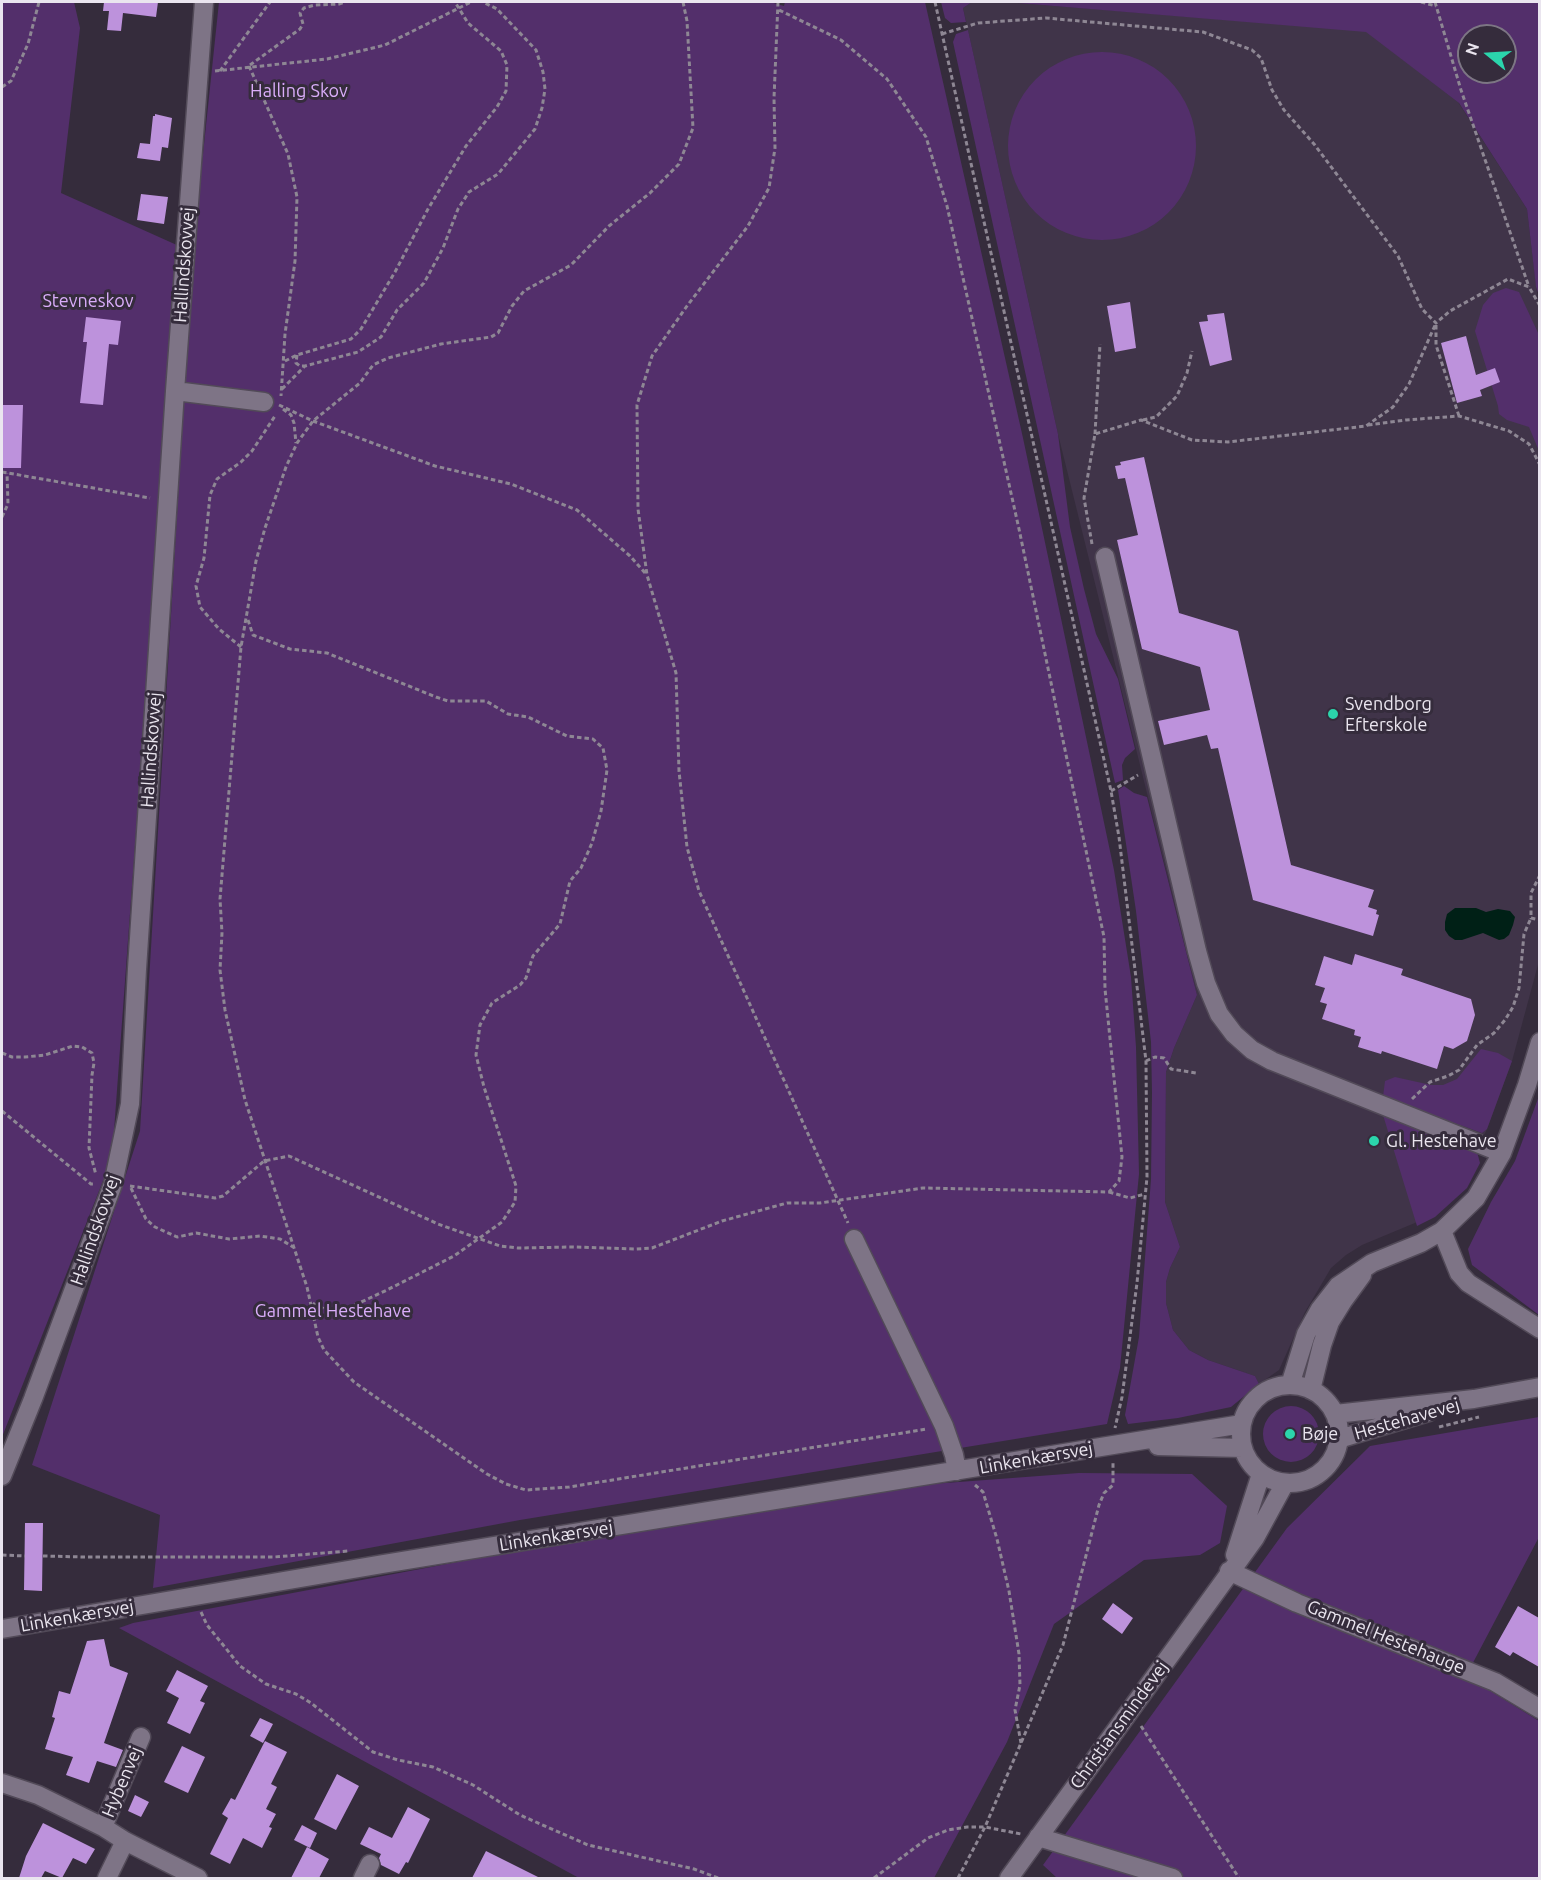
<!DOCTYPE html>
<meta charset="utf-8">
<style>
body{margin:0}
#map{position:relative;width:1541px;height:1880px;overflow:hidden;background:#352c3c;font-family:Ubuntu,sans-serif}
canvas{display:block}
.frame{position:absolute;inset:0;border:3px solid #eae5ef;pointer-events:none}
.north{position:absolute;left:1457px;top:24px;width:60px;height:60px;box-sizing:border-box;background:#352c3c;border:2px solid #7d7684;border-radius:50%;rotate:288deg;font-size:16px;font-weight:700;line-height:24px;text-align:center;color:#eae5ef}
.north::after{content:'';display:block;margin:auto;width:21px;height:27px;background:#2bd5ac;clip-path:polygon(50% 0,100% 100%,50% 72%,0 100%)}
</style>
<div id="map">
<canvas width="1541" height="1880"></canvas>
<div class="frame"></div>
<div class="north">N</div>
</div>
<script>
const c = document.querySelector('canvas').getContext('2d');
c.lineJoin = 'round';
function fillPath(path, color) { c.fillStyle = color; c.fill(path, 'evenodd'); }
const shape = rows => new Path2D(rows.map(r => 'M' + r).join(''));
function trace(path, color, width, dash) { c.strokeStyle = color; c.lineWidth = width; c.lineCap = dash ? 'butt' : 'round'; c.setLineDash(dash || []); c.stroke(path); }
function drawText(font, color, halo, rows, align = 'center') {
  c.font = font + ' Ubuntu,sans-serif'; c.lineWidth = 6; c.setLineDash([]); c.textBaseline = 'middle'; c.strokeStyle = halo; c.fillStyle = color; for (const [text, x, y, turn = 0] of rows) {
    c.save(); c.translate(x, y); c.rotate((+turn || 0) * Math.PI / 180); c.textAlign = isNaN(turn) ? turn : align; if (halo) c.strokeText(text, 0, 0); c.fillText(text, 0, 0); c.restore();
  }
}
const built = shape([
 [972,2,1006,2,1366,31,1458,102,1527,209,1540,318,1539,961,1512,1061,1487,1129,1456,1194,1422,1220,1362,1245,1346,1255,1331,1268,1305,1312,1279,1370,1259,1384,1255,1376,1208,1360,1189,1350,1173,1330,1166,1303,1166,1282,1170,1268,1180,1247,1165,1202,1166,1072,1174,1048,1197,995,1058,434,963,8]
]);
const green = shape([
 [2,2,74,2,80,28,61,193,179,246,112,1158,2,1437],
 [219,2,770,2,784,6,785,2,925,2,1023,438,1114,870,1131,977,1136,1047,1139,1174,1120,1368,1107,1424,520,1520,153,1588,160,1515,32,1465,140,1131,193,249],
 [941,2,972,2,963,8,966,22,951,23,945,18],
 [1006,2,1539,2,1539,295,1536,287,1527,209,1459,103,1366,32],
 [1469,36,1505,36,1505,72,1469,72],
 [968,30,1058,434,1070,527,1084,589,1096,634,1118,679,1135,749,1125,758,1122,765,1123,780,1115,783,953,42,956,34],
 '1008 146a94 94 0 1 1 188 0a94 94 0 1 1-188 0Z',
 [1506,288,1519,292,1539,335,1539,451,1529,427,1507,420,1499,414,1498,406,1475,331,1483,305,1493,293],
 [1124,786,1134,793,1147,797,1197,995,1174,1048,1166,1072,1165,1202,1180,1247,1170,1268,1166,1282,1166,1303,1173,1330,1189,1350,1208,1360,1255,1376,1259,1384,1231,1407,1178,1418,1128,1424,1125,1415,1139,1337,1151,1179,1152,1093,1151,1042,1136,911,1118,790],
 [1481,1049,1498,1053,1512,1061,1487,1129,1482,1133,1383,1097,1385,1081,1395,1077,1431,1085,1443,1085,1457,1079],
 [1539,1096,1540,1315,1539,1315,1472,1265,1468,1249,1491,1202,1515,1161],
 [1383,1115,1476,1148,1480,1163,1467,1188,1435,1217,1417,1226],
 '1263 1434a28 28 0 1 1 56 0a28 28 0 1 1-56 0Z',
 [1539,1417,1539,1537,1466,1676,1539,1721,1539,1878,1057,1878,1043,1865,1287,1528,1370,1446],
 [1079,1473,1192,1474,1227,1506,1220,1543,1200,1555,1144,1560,1054,1624,1007,1742,934,1878,579,1878,119,1628,133,1623,516,1551,932,1484]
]);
const water = shape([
 [1455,908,1476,908,1486,912,1498,909,1510,911,1515,917,1513,925,1509,935,1504,939,1499,940,1483,933,1462,940,1455,940,1449,936,1445,930,1445,922,1447,914]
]);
const building = shape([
 [104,2,158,2,156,17,123,13,121,31,107,30,109,11,103,11],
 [155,114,172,118,168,148,162,147,160,161,137,158,140,143,150,144,153,116,155,116],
 [141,194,168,197,164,224,137,220],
 [1130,302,1136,348,1115,352,1107,306],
 [1224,313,1232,360,1210,366,1199,322,1208,321,1207,315],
 [86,317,121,321,118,345,109,344,103,405,80,403,87,342,83,342],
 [1466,336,1476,375,1495,368,1500,382,1480,390,1482,396,1457,403,1441,343],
 [2,405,23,405,21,468,2,468],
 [1144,457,1179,613,1238,631,1291,865,1374,890,1368,907,1377,910,1376,914,1379,915,1373,936,1253,900,1218,748,1211,749,1207,735,1164,745,1158,721,1210,710,1200,667,1142,649,1117,540,1138,535,1125,478,1118,479,1115,466,1121,465,1120,462],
 [1355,954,1403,969,1401,975,1471,999,1475,1015,1467,1041,1453,1049,1444,1046,1437,1069,1382,1051,1381,1054,1358,1047,1361,1037,1354,1035,1355,1030,1322,1019,1327,1004,1320,1002,1325,988,1315,985,1324,956,1352,965],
 [25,1523,43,1523,42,1591,24,1590],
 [1113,1603,1133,1618,1122,1634,1102,1619],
 [1518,1606,1539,1618,1539,1667,1513,1652,1510,1656,1495,1647],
 [104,1639,110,1666,128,1673,104,1743,123,1750,116,1767,97,1761,89,1783,66,1775,73,1757,45,1749,55,1718,52,1717,59,1691,70,1694,87,1641],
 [177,1670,208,1686,200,1701,205,1703,190,1734,167,1723,179,1698,166,1691],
 [260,1718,273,1724,263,1743,250,1736],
 [265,1741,287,1752,271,1784,277,1787,266,1809,276,1814,269,1827,272,1828,262,1848,243,1838,230,1864,210,1854,228,1818,222,1814,231,1798,235,1800],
 [182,1746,205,1757,188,1793,164,1782],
 [337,1774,359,1786,336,1830,314,1819],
 [135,1795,149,1802,141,1817,128,1811],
 [408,1807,430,1819,408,1863,406,1862,399,1874,381,1865,379,1858,381,1854,360,1844,369,1827,392,1838],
 [43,1823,95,1849,86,1864,73,1858,62,1878,45,1871,41,1878,19,1878,26,1856],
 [302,1825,317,1833,310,1848,294,1840],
 [307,1847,329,1859,319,1878,291,1878],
 [486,1851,540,1878,472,1878]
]);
const path = shape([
 [683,2,687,21,693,128,679,164,650,193,609,226,571,265,524,291,512,306,498,333,491,337,441,344,388,358,373,365,360,383,313,421,297,443,286,467,265,528,256,561,241,647,220,899,222,933,220,970,225,1010,245,1100,307,1287,318,1337,324,1350,354,1382,487,1474,506,1484,526,1490,569,1487,927,1429],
 [778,2,774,98,775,148,769,188,748,226,687,306,652,356,637,405,638,509,647,575,676,673,679,771,687,847,699,891,848,1223],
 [935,2,1111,791,1119,837,1146,1061,1147,1177,1137,1283,1122,1397,1115,1428],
 [1421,2,1436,6],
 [1435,2,1461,90,1529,287],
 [942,34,978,23,1046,18,1203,32,1252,50,1261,58,1272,90,1284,110,1314,144,1398,256,1422,309,1436,323,1450,311,1508,279,1529,287,1540,306],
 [250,65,300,29,303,24,300,13,304,8,315,5,339,4,345,2],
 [249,66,288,154,297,197,295,261,285,334,281,396],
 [215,71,327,59,385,45,471,2],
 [220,71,270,2],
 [2,87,11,81,28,44,39,2],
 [1436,325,1436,345,1459,416],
 [297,355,296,363,300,366,305,366],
 [285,361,297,355,351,339,361,329,395,272,428,209,466,146,497,107,506,91,507,65,501,51,468,23,455,2],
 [282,389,305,366,358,352,381,337,397,310,424,283,443,248,458,209,469,192,498,174,535,129,542,108,545,89,543,72,536,50,497,9,483,2],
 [279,405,313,421,435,466,511,484,577,510,630,556,646,574],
 [283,409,291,415,294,423,296,443],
 [1143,420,1156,417,1177,396,1187,373,1192,351],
 [1368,425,1406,420,1459,416,1509,431,1529,444,1540,465],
 [1095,434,1100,344],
 [2,472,150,498],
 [2,517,8,504,7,473],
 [1092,544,1084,498,1095,434,1141,420,1192,440,1228,442,1366,426,1393,407,1409,384,1436,323],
 [248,620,253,635,290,649,327,653,436,697,448,701,486,701,508,714,528,717,567,736,593,739,603,748,607,770,601,811,592,843,581,868,570,881,560,924,533,956,526,978,520,985,492,1003,480,1025,476,1055,484,1087,516,1186,515,1202,502,1222,454,1256,387,1290,344,1310,331,1312,312,1303],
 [241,647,219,629,200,607,196,586,204,558,210,495,217,479,241,462,252,451,275,416],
 [1540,722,1540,741],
 [1111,791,1138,775],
 [1540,875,1531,893,1531,918,1540,920],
 [2,1053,12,1057,25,1057,45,1055,73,1046,82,1047,92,1053,94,1063,92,1075,89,1148,96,1175],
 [1146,1061,1155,1057,1164,1058,1171,1069,1196,1073],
 [1412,1099,1430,1082,1448,1076,1459,1070,1477,1045,1494,1033,1505,1020,1513,1007,1519,988,1524,934,1531,918],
 [2,1111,91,1184,94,1184],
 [130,1186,215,1198,223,1196,264,1161,289,1156,438,1224,500,1246,518,1248,573,1247,636,1249,652,1248,722,1221,787,1203,820,1203,923,1188,1109,1192,1119,1181,1122,1157,1105,989,1104,937,1019,529,947,206,926,137,887,79,841,40,777,9],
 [131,1188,146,1219,155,1227,177,1237,196,1233,229,1239,260,1236,280,1239,293,1247],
 [1109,1192,1130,1198,1145,1194],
 [1439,1427,1479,1417],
 [975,1485,983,1492,997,1539,1009,1591,1019,1654,1020,1685,1015,1710,1021,1743],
 [2,1555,25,1556],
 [43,1556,84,1557,274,1557,348,1551],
 [201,1612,207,1625,240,1666,266,1684,296,1694,311,1703,373,1752,398,1760,433,1767,473,1785,520,1815,588,1845,694,1869,718,1878],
 [1141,1726,1239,1878],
 [874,1878,928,1838,948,1830,967,1827,985,1827,1021,1834],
 [958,1878,985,1827,1063,1645,1099,1505,1104,1493,1113,1485,1113,1461]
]);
const minor = shape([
 [175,391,264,402],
 [1105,557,1197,951,1206,983,1219,1014,1234,1034,1252,1050,1272,1061,1502,1153],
 [1442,1231,1459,1273,1468,1283,1540,1329],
 [854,1239,944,1426,954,1455,957,1471],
 [1290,1385,1306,1334,1320,1309,1338,1286,1372,1263,1421,1243,1442,1231,1476,1198,1502,1153,1527,1085,1540,1042],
 '1241 1434a49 49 0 1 1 98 0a49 49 0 1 1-98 0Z',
 [1311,1390,1322,1345,1330,1322,1343,1301,1362,1275],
 [1335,1414,1474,1399,1540,1387],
 [1339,1439,1429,1412],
 [1158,1446,1243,1448],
 [2,1476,33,1399,113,1184,130,1104,137,969,175,391,204,2],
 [1235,1555,1261,1474],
 [1229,1571,1297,1603,1495,1682,1540,1709],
 [2,1629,383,1564,1242,1424],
 [2,1783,38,1795,103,1827,125,1841,198,1878],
 [103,1827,141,1737],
 [1038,1837,1173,1878],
 [107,1878,125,1841],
 [363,1878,370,1864],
 [1009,1878,1255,1538,1285,1483]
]);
const markers = [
 [1333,714,6,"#2bd5ac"],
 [1374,1141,6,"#2bd5ac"],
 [1290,1434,6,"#2bd5ac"]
];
const parkNames = [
 ["Halling Skov",299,91],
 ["Stevneskov",88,301],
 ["Gammel Hestehave",333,1311]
];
const streetNames = [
 ["Hallindskovvej",184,265,-86],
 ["Hallindskovvej",151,750,-86],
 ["Hallindskovvej",95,1230,-71],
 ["Hestehavevej",1407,1419,-16],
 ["Linkenkærsvej",1036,1458,-10],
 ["Linkenkærsvej",556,1536,-9],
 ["Linkenkærsvej",77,1616,-10],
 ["Gammel Hestehauge",1386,1637,22],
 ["Christiansmindevej",1119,1725,-54],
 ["Hybenvej",122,1782,-67]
];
const poiNames = [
 ["Svendborg",1345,704],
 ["Efterskole",1345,725],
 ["Gl. Hestehave",1386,1141],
 ["Bøje",1302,1434]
];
fillPath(built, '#403449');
fillPath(green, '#532f6b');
fillPath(water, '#002016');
fillPath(building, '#bd92dc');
trace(minor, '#524a58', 21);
trace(path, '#8e8794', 3, [4.5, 3]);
trace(minor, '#7e7486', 18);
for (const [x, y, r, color] of markers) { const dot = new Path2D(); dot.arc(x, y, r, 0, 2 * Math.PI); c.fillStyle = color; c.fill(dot); trace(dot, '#352c3c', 2); }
drawText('18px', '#daadfa', '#352c3c', parkNames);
drawText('18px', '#eae5ef', '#352c3c', streetNames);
drawText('18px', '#eae5ef', '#352c3c', poiNames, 'left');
</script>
